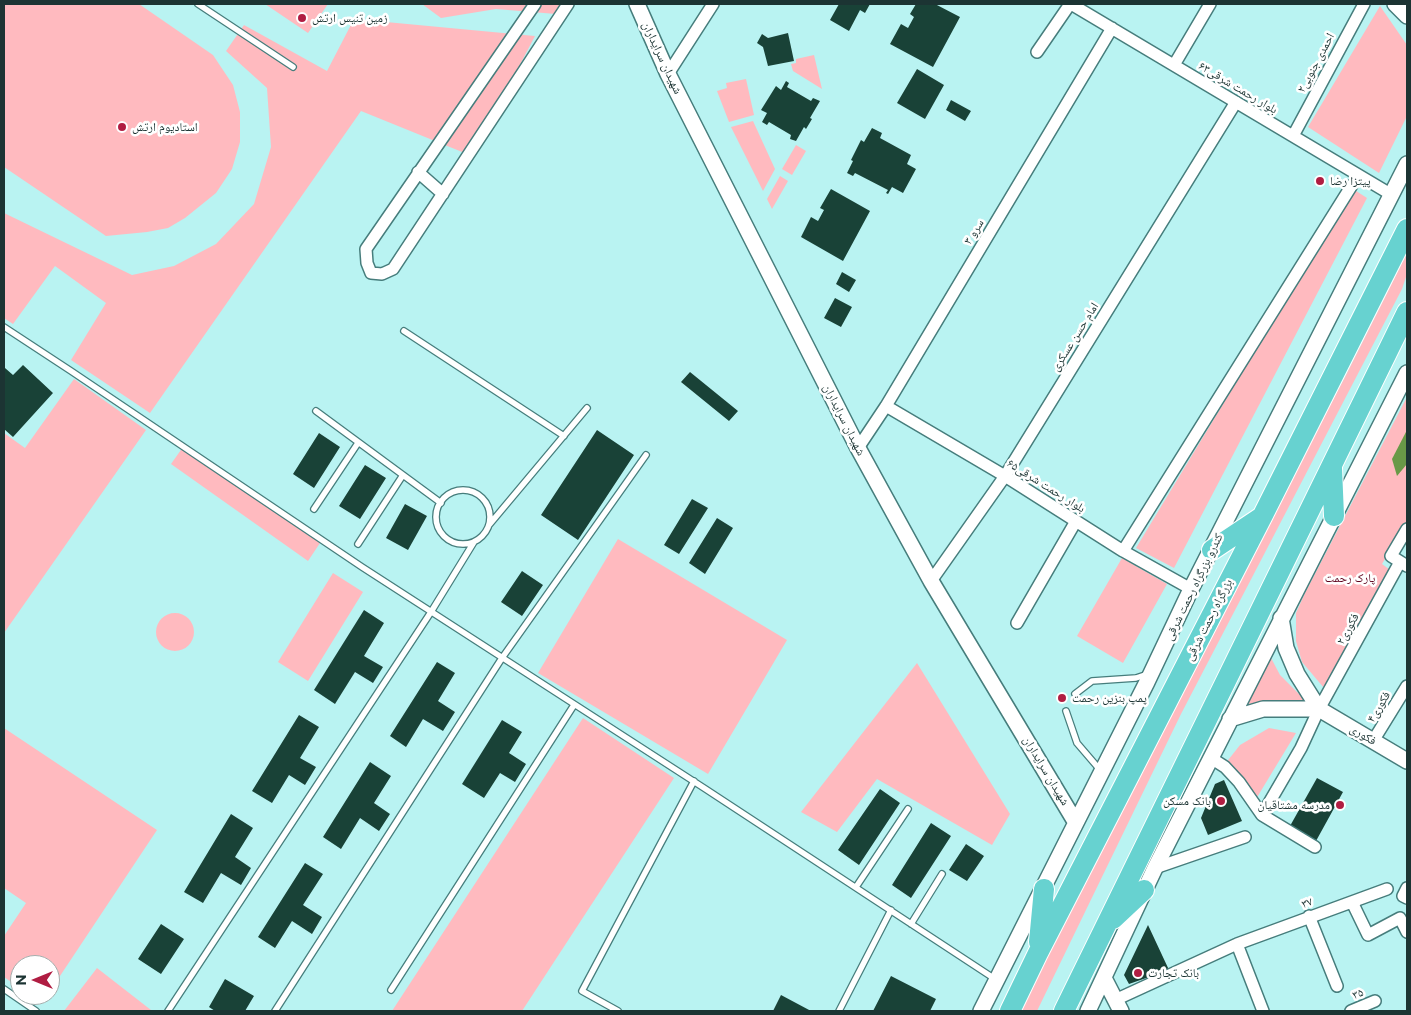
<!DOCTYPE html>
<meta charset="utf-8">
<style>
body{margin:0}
#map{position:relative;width:1411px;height:1015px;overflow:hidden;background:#b9f3f2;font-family:Montserrat,sans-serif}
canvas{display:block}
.frame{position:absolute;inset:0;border:5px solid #1c3433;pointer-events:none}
.north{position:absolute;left:10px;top:955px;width:50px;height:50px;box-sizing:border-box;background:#fff;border:1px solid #a4aead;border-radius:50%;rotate:270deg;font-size:14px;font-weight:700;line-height:20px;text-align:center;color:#1c3433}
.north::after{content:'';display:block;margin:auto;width:18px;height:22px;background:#b01d42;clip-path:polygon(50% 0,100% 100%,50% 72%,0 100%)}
</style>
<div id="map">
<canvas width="1411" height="1015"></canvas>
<div class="frame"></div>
<div class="north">N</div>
</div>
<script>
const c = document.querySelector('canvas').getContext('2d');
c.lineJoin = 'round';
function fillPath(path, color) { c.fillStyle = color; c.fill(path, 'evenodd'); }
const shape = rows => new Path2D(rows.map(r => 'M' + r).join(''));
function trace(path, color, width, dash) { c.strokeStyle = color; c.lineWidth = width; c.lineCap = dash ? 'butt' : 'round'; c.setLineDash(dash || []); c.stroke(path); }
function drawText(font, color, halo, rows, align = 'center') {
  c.font = font + ' Montserrat,"Noto Naskh Arabic",sans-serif'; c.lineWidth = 5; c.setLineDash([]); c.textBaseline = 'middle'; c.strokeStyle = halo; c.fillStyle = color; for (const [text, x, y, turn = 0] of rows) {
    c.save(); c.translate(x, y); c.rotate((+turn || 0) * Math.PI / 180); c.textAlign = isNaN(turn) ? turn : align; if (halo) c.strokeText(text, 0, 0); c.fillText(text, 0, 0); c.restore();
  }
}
const green = shape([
 [4,4,139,4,213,55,233,85,240,112,240,142,232,169,216,193,185,218,168,228,147,232,106,236,4,167],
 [265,4,328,4,308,33],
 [422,4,565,4,556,14,496,9,441,18],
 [1380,6,1407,45,1407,116,1379,173,1308,127],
 [354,19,535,36,472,156,361,111,150,413,71,360,106,303,55,266,13,324,4,318,4,213,132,275,174,266,216,244,254,204,271,147,267,88,226,51,244,25,327,71],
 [814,55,822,89,793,71,791,64,796,63,796,59],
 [746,79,754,115,729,122,717,91,727,88,726,83],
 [753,121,775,169,763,191,731,127],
 [796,145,806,151,792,175,782,169],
 [780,176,788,181,772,209,767,199],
 [1353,189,1367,198,1174,568,1136,548],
 [1407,253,1407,274,1402,289,1181,714,1037,1011,1020,1011,1222,612,1345,377],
 [74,379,146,430,4,633,4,433,25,448],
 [1407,397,1407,522,1382,564,1393,572,1324,688,1302,662,1296,641,1296,613,1305,593],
 [183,447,320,543,308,561,171,464],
 [618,539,787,640,708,774,538,673],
 [1122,558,1167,584,1123,663,1077,636],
 [333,573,363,592,308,681,278,662],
 '156 632a19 19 0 1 1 38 0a19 19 0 1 1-38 0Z',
 [1270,656,1280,675,1312,707,1276,700,1242,705],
 [917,663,1010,814,992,845,877,779,837,832,801,812],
 [583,718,674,778,522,1011,392,1011],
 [4,728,157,830,50,991,50,965,20,965,20,988,4,977,4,936,26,903,4,888],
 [1269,728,1296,733,1256,799,1225,764,1240,745],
 [97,968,151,1010,150,1011,64,1011]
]);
const water = shape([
 [1407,430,1407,464,1397,476,1392,459]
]);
const building = shape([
 [839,4,870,4,865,13,860,10,849,31,830,20],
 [916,4,935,4,960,17,933,67,890,44,901,24,908,28,914,17,910,14],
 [788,33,794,61,768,66,763,47,757,43,762,34,768,38],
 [917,69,944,85,925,119,897,103],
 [786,81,789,83,787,87,811,101,813,98,820,101,810,118,812,119,806,129,804,127,796,141,790,139,791,135,769,122,767,125,762,122,767,113,761,110,776,86,781,90],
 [951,100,971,111,965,121,946,110],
 [872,128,882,133,880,138,911,155,907,164,916,169,903,193,892,187,888,194,886,193,888,190,855,173,853,176,847,173,853,161,851,160,861,140,864,142],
 [831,189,870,211,843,261,801,237,811,217,818,221,824,210,820,208],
 [842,272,856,280,849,292,836,284],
 [835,298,852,307,841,327,824,318],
 [23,365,53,393,13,437,4,429,4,369,5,368,13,375],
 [690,372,738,411,729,421,681,382],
 [597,430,634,455,578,540,541,515],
 [319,433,340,447,314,488,293,474],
 [365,465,386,478,360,519,339,506],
 [692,499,708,508,679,554,664,545],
 [405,504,427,516,408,550,386,538],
 [717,518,733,528,705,574,689,563],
 [522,571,543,585,522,616,501,602],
 [364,610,384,623,364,656,383,667,373,683,355,672,335,704,314,690],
 [437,662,455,673,438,701,455,712,443,731,423,719,406,747,390,736],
 [299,715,319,727,300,758,316,767,305,785,289,775,272,803,252,791],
 [502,720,522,732,509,753,526,764,515,782,500,773,484,798,462,784],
 [370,762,391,776,374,803,390,814,379,831,360,818,341,849,323,837],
 [1317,778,1343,792,1316,841,1290,826],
 [1224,780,1242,821,1208,835,1201,818,1215,784],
 [880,789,900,803,859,865,838,850],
 [231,814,253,828,235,857,251,868,241,885,221,873,203,903,184,892],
 [931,823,951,836,911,898,892,885],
 [966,844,984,856,967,881,949,870],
 [305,863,323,874,303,905,322,917,312,934,292,921,275,948,258,937],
 [161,924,184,939,161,974,138,959],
 [1148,925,1169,970,1129,984,1124,975],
 [891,976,936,999,930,1011,873,1011],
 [225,979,254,996,245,1011,215,1011,209,1007],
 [781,995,811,1011,773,1011]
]);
const lane = shape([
 [198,4,293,67],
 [4,327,71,371,362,567,704,788,995,979],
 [404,331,564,436],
 [316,411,441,503],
 '436 517a27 27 0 1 1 54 0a27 27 0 1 1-54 0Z',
 [314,509,358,443],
 [489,525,587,408],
 [358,544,403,475],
 [1075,694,1092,681,1136,678,1148,674],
 [1066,711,1077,743,1101,771],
 [856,887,908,809],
 [911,924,942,874],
 [4,989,36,1011],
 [391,990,574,705],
 [168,1011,431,612,474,542],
 [275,1011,502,658,646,455],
 [618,1011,582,991,694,781],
 [839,1011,891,910]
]);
const street = shape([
 [535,4,366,249,367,263,371,273,382,274,393,269,568,4],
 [1071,4,1392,195],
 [1037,52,1070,4],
 [1174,65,1210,4],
 [668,74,713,4],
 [1293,136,1364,4],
 [418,172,443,194],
 [886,406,1005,476,1123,551,1191,589],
 [858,448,886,406,1112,28],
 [1407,529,1391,556,1407,566],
 [1123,551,1352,185],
 [931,581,1005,476,1236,102],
 [1017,623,1076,521],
 [1373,741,1407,686],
 [1211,758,1225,767,1239,782,1262,815,1315,847],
 [1262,815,1301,748,1319,709,1400,562],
 [1155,868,1245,837],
 [1407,888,1403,896,1407,898],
 [1352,902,1368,935,1400,918,1407,932],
 [1309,916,1337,986],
 [1237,944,1263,1011],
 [1115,1000,1237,944,1387,889],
 [1351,1011,1375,1001]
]);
const secondary = shape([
 [637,4,668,74,858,448,931,581,1076,823],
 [1395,4,1407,16],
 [1281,618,1286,648,1297,674,1319,709,1407,761],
 [1230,719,1263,709,1319,709],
 [1104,978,1121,1011],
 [981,1011,1147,682,1191,589,1407,164],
 [1088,1011,1155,868,1407,373]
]);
const highway = shape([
 [1332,468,1334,516],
 [1212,550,1260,518],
 [1113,919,1144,890],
 [1039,942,1044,889],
 [1010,1011,1038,953,1262,517,1407,229],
 [1064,1011,1407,312]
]);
const markers = [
 [302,18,5,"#b01d42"],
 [122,127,5,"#b01d42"],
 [1320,181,5,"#b01d42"],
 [1062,698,5,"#b01d42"],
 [1221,801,5,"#b01d42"],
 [1340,805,5,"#b01d42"],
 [1138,973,5,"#b01d42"]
];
const poiNames = [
 ["زمین تنیس ارتش",312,18],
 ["استادیوم ارتش",132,127],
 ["پیتزا رضا",1330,181],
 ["پمپ بنزین رحمت",1072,698],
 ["بانک مسکن",1211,801,"right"],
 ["مدرسه مشتاقیان",1330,805,"right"],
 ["بانک تجارت",1148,973]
];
const streetNames = [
 ["شهیدان سرایداران",662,58,65],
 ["احمدی جنوبی۲",1316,63,-62],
 ["بلوار رحمت شرقی۶۳",1238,88,31],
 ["سرو ۳",974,232,-59],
 ["امام حسن عسکری",1075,337,-58],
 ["شهیدان سرایداران",844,420,63],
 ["بلوار رحمت شرقی۶۵",1046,486,32],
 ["کندرو بزرگراه رحمت شرقی",1194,587,-64],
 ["بزرگراه رحمت شرقی",1209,620,-63],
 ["فکوری۲",1348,629,-61],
 ["فکوری۴",1379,707,-59],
 ["فکوری",1363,735,31],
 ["شهیدان سرایداران",1046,771,59],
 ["۳۷",1307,903,-20],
 ["۳۵",1358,994,-22]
];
const parkNames = [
 ["پارک رحمت",1350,578]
];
fillPath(green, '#ffbabf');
fillPath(water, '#699947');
fillPath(building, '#194237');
trace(lane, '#467d7c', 8);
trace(street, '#467d7c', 14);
trace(secondary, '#467d7c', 18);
trace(highway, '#fff', 22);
trace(lane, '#fff', 5.5);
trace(street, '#fff', 11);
trace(secondary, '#fff', 15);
trace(highway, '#67d2d0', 20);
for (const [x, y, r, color] of markers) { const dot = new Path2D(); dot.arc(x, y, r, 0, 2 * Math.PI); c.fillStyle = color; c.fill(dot); trace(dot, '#fff', 2); }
drawText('12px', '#1c3433', '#fff', poiNames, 'left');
drawText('12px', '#1c3433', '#fff', streetNames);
drawText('12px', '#5d001b', '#fff', parkNames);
</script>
